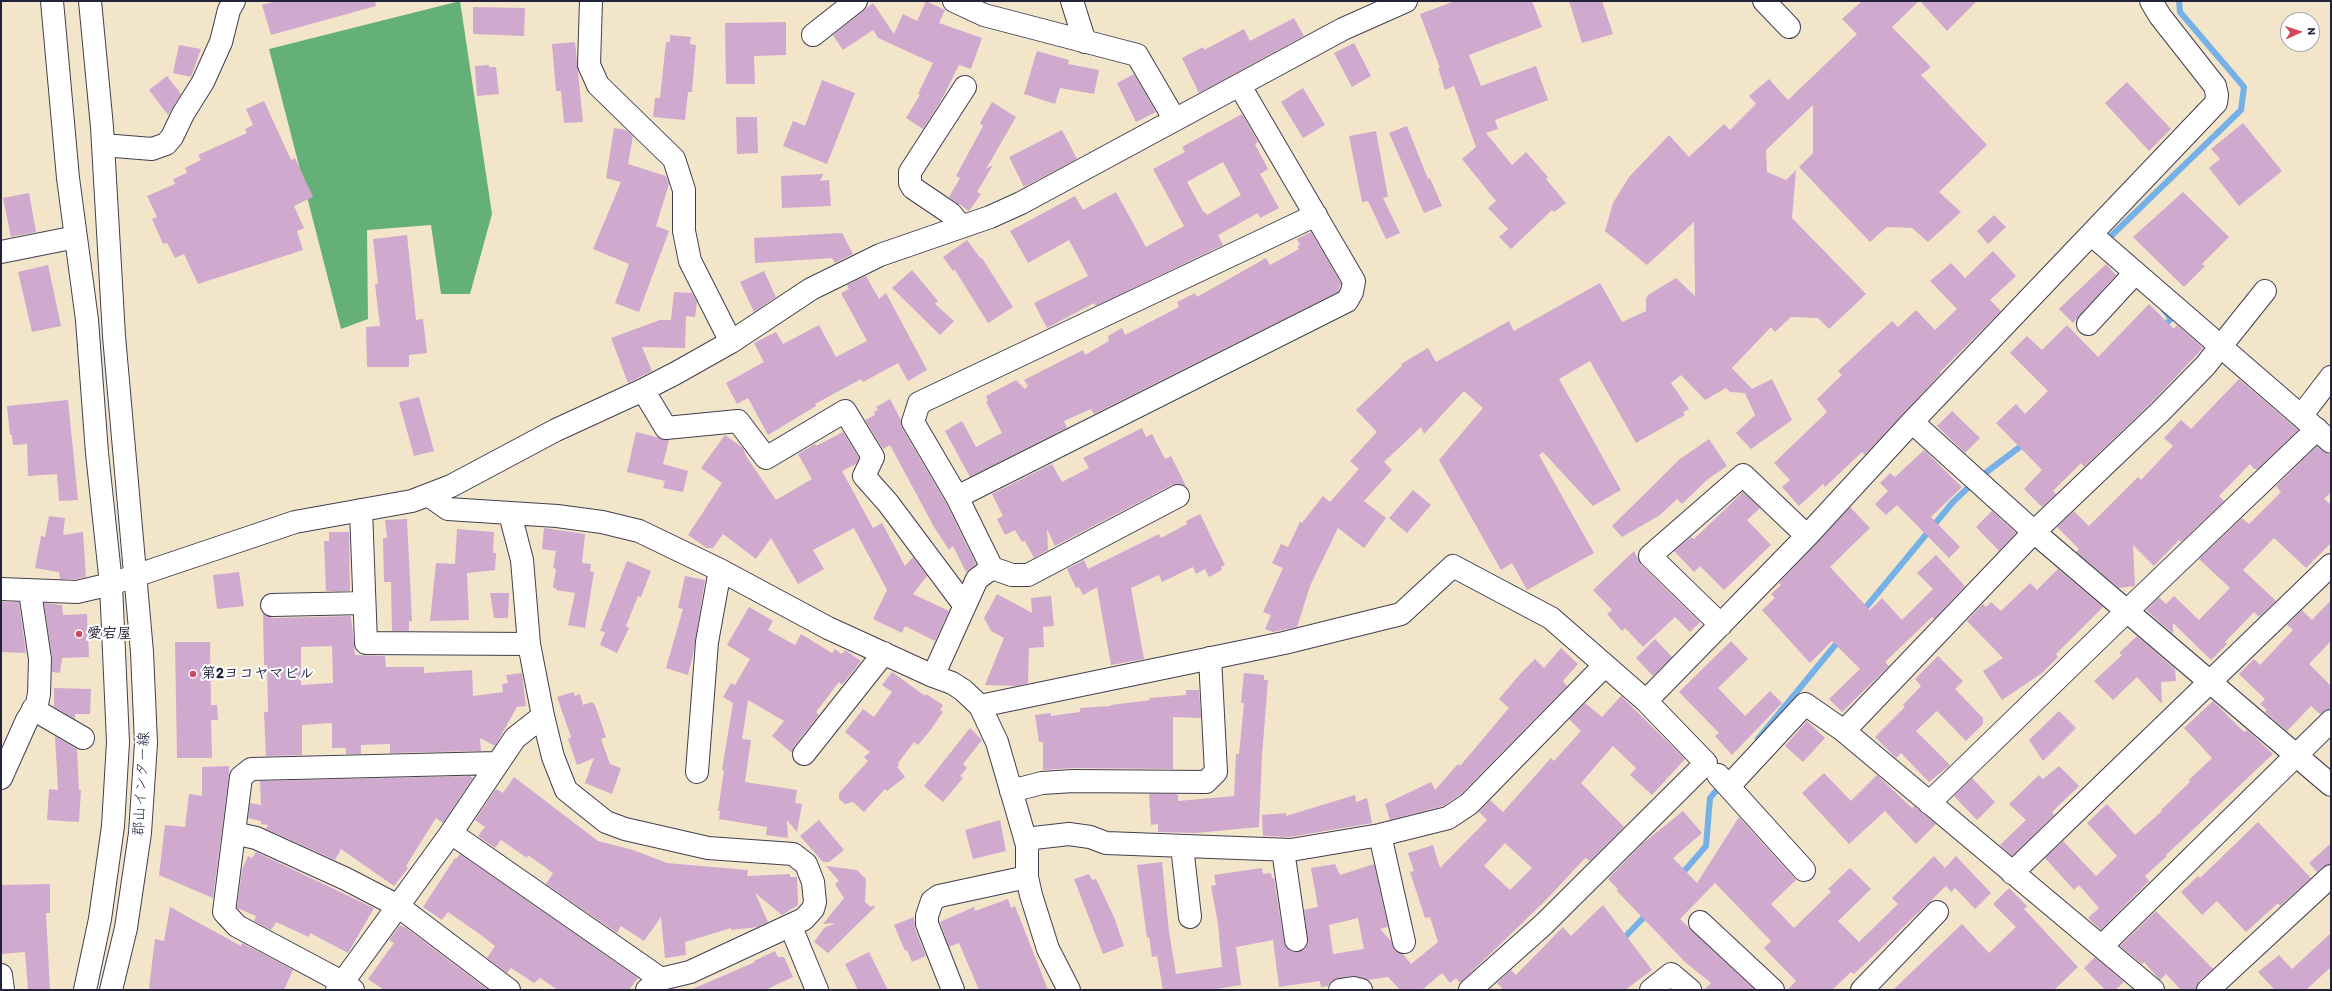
<!DOCTYPE html>
<meta charset="utf-8">
<style>
body{margin:0}
#map{position:relative;width:2332px;height:991px;overflow:hidden;background:#f3e5ca;font-family:Itim,sans-serif}
canvas{display:block}
.frame{position:absolute;inset:0;border:2px solid #22223b;pointer-events:none}
.north{position:absolute;left:2280px;top:12px;width:40px;height:40px;box-sizing:border-box;background:#fff;border:1px solid #a7a7b1;border-radius:50%;rotate:87deg;font-size:11px;font-weight:700;line-height:16px;text-align:center;color:#22223b}
.north::after{content:'';display:block;margin:auto;width:14px;height:18px;background:#d1495b;clip-path:polygon(50% 0,100% 100%,50% 72%,0 100%)}
</style>
<div id="map">
<canvas width="2332" height="991"></canvas>
<div class="frame"></div>
<div class="north">N</div>
</div>
<script>
const c = document.querySelector('canvas').getContext('2d');
c.lineJoin = 'round';
function fillPath(path, color) { c.fillStyle = color; c.fill(path, 'evenodd'); }
const shape = rows => new Path2D(rows.map(r => 'M' + r).join(''));
function trace(path, color, width, dash) { c.strokeStyle = color; c.lineWidth = width; c.lineCap = dash ? 'butt' : 'round'; c.setLineDash(dash || []); c.stroke(path); }
function drawText(font, color, halo, rows, align = 'center') {
  c.font = font + ' Itim,"Klee One",sans-serif'; c.lineWidth = 4; c.setLineDash([]); c.textBaseline = 'middle'; c.strokeStyle = halo; c.fillStyle = color; for (const [text, x, y, turn = 0] of rows) {
    c.save(); c.translate(x, y); c.rotate((+turn || 0) * Math.PI / 180); c.textAlign = isNaN(turn) ? turn : align; if (halo) c.strokeText(text, 0, 0); c.fillText(text, 0, 0); c.restore();
  }
}
const forest = shape([
 [460,1,492,214,470,294,441,294,431,225,367,230,368,319,341,329,269,49]
]);
const stream = shape([
 [2111,243,2108,239,2241,110,2244,87,2180,12,2179,1],
 [2163,327,2171,319,2164,310],
 [1980,477,2025,443],
 [1862,612,1953,502,1973,483],
 [1758,739,1841,638],
 [1680,876,1706,846,1710,798,1722,784],
 [1621,941,1648,913]
]);
const building = shape([
 [276,1,375,1,376,6,271,35,262,5],
 [926,1,945,10,939,23,982,38,971,69,959,65,942,99,923,129,906,118,920,95,918,94,933,63,878,38,873,30,843,50,833,35,873,3,894,34,903,14,917,21],
 [1455,1,1532,1,1542,27,1469,55,1481,86,1536,66,1548,100,1495,120,1498,129,1486,133,1512,165,1526,152,1548,177,1546,179,1566,203,1554,212,1552,210,1511,249,1499,237,1508,229,1488,208,1496,201,1462,159,1476,147,1454,86,1445,90,1438,68,1440,68,1420,14],
 [1569,1,1602,1,1613,34,1582,43],
 [1862,1,1919,1,1892,27,1931,67,1921,75,1987,145,1939,192,1961,212,1928,242,1912,228,1887,227,1870,242,1799,167,1813,153,1813,105,1766,150,1767,172,1786,180,1796,170,1792,218,1866,294,1829,329,1818,318,1791,317,1775,332,1771,327,1732,368,1752,389,1772,379,1792,420,1751,449,1736,433,1755,415,1745,393,1730,392,1726,388,1705,400,1681,375,1671,383,1689,409,1683,412,1685,415,1636,443,1590,361,1559,379,1621,490,1593,506,1543,452,1539,455,1594,553,1527,590,1512,563,1501,570,1439,460,1483,408,1464,391,1424,434,1421,427,1384,462,1392,470,1364,501,1386,518,1364,548,1338,528,1310,586,1297,627,1273,632,1265,629,1271,615,1263,612,1283,568,1272,563,1281,544,1288,547,1300,522,1302,523,1323,496,1330,502,1359,469,1350,461,1377,432,1356,410,1402,366,1401,364,1428,348,1436,362,1509,321,1514,331,1600,283,1622,322,1646,311,1646,299,1648,295,1676,278,1695,296,1694,222,1647,265,1605,231,1613,203,1629,177,1669,135,1689,157,1724,124,1730,130,1756,104,1749,96,1769,79,1788,100,1857,34,1842,19],
 [1920,1,1977,1,1947,31],
 [473,7,525,8,524,36,473,34],
 [1294,18,1304,36,1199,93,1182,58,1203,47,1204,50,1244,29,1250,41],
 [786,22,786,55,754,56,755,84,726,84,725,23],
 [670,35,691,37,690,44,696,45,692,92,688,92,685,120,653,117,655,98,660,98,666,42,670,42],
 [575,42,583,122,564,123,561,91,556,91,552,44],
 [1354,43,1371,76,1352,87,1334,53],
 [179,45,201,49,191,77,173,73],
 [1037,51,1069,60,1068,64,1099,70,1094,94,1060,88,1055,104,1024,94],
 [489,65,489,67,496,67,499,94,477,96,475,66],
 [1134,74,1156,112,1136,122,1117,83],
 [167,76,181,94,168,115,149,90],
 [822,80,855,93,827,164,783,146,793,121,805,126],
 [2127,82,2171,129,2149,151,2105,103],
 [1303,88,1325,125,1303,138,1281,102],
 [264,101,291,160,295,158,313,197,294,206,304,228,297,231,303,250,198,284,184,254,175,258,167,243,163,244,152,219,157,217,147,196,175,184,173,179,187,173,185,168,201,160,198,155,247,133,245,129,253,125,246,109],
 [992,102,1016,117,986,169,993,165,977,192,981,194,969,211,949,197,960,178,956,176,983,126,980,123],
 [1242,114,1258,142,1255,144,1268,169,1260,174,1279,208,1260,218,1258,213,1218,235,1223,245,1096,306,1094,303,1047,328,1034,303,1088,276,1069,240,1028,263,1010,231,1075,196,1083,210,1116,192,1146,247,1184,226,1153,169,1185,152,1182,147],
 [1223,162,1241,195,1207,215,1205,212,1204,213,1187,182],
 [736,117,757,117,758,153,737,154],
 [2243,123,2282,171,2239,206,2209,168,2220,159,2211,149],
 [1407,126,1428,179,1430,178,1442,206,1424,213,1389,133],
 [614,128,626,130,633,136,628,164,666,176,669,184,656,226,669,231,639,312,615,303,629,264,593,249,621,182,606,178],
 [1062,130,1077,159,1024,187,1009,157],
 [1376,131,1388,197,1383,198,1400,233,1386,239,1368,201,1362,202,1349,136],
 [823,174,820,181,829,180,831,206,782,208,781,176],
 [2183,192,2229,237,2202,264,2205,266,2184,287,2133,237],
 [29,193,36,232,11,237,3,198],
 [1994,215,2006,227,1988,244,1977,231],
 [1311,232,1341,283,1338,292,1094,414,1091,409,1064,421,1067,428,970,477,945,431,962,421,976,447,1002,433,986,402,988,401,986,396,1016,380,1025,389,1028,386,1024,380,1083,350,1085,355,1109,341,1108,336,1122,328,1125,335,1179,307,1177,302,1195,293,1197,297,1266,258,1270,265,1299,249,1297,246,1300,245,1297,239],
 [842,233,853,254,835,263,832,258,755,263,754,238],
 [407,235,416,320,423,319,427,353,409,355,409,367,367,367,366,327,380,326,375,284,378,284,373,239],
 [967,240,981,259,982,258,1013,307,988,323,955,270,953,271,943,257],
 [1993,251,2016,276,1990,300,2001,311,1940,372,1941,373,1865,455,1862,452,1825,487,1823,484,1799,506,1782,487,1790,480,1774,463,1827,412,1817,399,1842,375,1838,371,1892,321,1898,327,1916,310,1935,330,1957,309,1930,281,1951,263,1965,278],
 [2106,264,2116,275,2073,323,2059,309],
 [48,265,61,326,32,332,18,272],
 [912,270,938,301,935,304,954,321,940,335,892,288],
 [764,271,776,297,754,312,740,282],
 [866,276,879,299,886,293,927,370,908,381,898,363,863,382,861,379,815,404,816,406,768,435,748,398,737,404,726,383,764,362,754,343,776,332,783,344,819,325,836,357,867,341,841,293,849,289,847,285],
 [674,292,692,293,697,302,695,317,686,316,685,348,642,347,652,371,628,383,611,338,660,320,671,320],
 [2149,304,2174,329,2177,325,2203,348,2151,403,2084,467,2081,463,2053,491,2056,494,2042,507,2024,489,2042,470,1996,423,2016,404,2025,414,2048,391,2010,353,2027,336,2042,350,2067,325,2098,357],
 [2239,379,2298,430,2258,469,2254,469,2250,464,2219,496,2224,501,2181,542,2179,540,2154,566,2133,545,2135,586,2119,588,2076,552,2079,549,2057,527,2074,511,2089,526,2138,477,2141,480,2173,446,2164,438,2181,420,2191,429],
 [419,397,434,451,414,456,399,402],
 [890,399,901,420,902,428,946,503,976,564,966,572,953,546,949,550,934,527,890,445,883,449,865,420,875,415,874,412,878,410,876,407],
 [68,400,78,500,59,501,57,474,28,476,27,444,13,445,12,435,10,435,7,406],
 [1952,411,1980,438,1965,453,1937,426],
 [1142,428,1146,437,1152,434,1165,459,1171,456,1186,486,1179,484,1172,485,1055,546,1047,529,1048,550,1034,558,1025,541,1022,542,1015,530,1005,535,997,519,1003,516,992,494,1052,464,1062,482,1089,468,1083,458],
 [636,432,669,440,663,464,688,471,683,492,663,488,665,481,627,472],
 [843,432,859,458,856,464,842,471,873,528,882,523,905,566,913,557,927,576,913,594,949,611,935,641,905,626,902,633,873,619,887,590,854,528,813,550,824,569,798,584,771,538,756,559,723,534,713,548,707,548,688,535,722,483,701,468,725,435,743,448,746,456,776,500,812,479,798,454,815,444,816,446],
 [1709,439,1727,466,1708,479,1682,504,1677,499,1660,515,1622,537,1612,526,1680,459],
 [2317,446,2331,456,2331,492,2324,499,2331,505,2331,543,2306,568,2274,538,2243,570,2276,601,2259,617,2254,612,2225,642,2227,644,2211,660,2173,623,2173,634,2146,610,2159,597,2166,604,2174,596,2199,620,2230,588,2199,559,2242,518,2249,524,2281,492,2276,486],
 [1924,450,1962,487,1931,517,1960,547,1949,558,1897,505,1886,515,1875,504,1888,491,1880,483,1890,473,1895,477],
 [1413,490,1431,505,1407,533,1389,518],
 [1743,492,1760,508,1747,520,1771,545,1724,590,1700,566,1694,572,1674,551,1691,537,1694,539],
 [1850,507,1870,528,1830,567,1870,610,1882,598,1902,620,1933,589,1917,573,1936,555,1965,586,1934,619,1932,617,1885,662,1889,666,1842,712,1829,699,1860,669,1832,641,1810,663,1762,610,1775,598,1771,594,1781,585,1779,583],
 [1992,511,2016,533,1999,551,1976,527],
 [1200,514,1225,565,1221,567,1222,570,1209,577,1205,569,1196,574,1193,567,1162,582,1159,575,1131,588,1144,659,1111,665,1097,587,1083,595,1079,587,1076,588,1067,569,1084,560,1088,569,1159,534,1161,538,1187,524,1186,521],
 [49,516,65,518,63,535,83,532,86,577,76,579,60,579,59,572,35,568,41,536,45,537],
 [407,519,412,621,409,621,409,631,392,631,391,582,384,582,383,538,387,538,385,520],
 [544,528,585,534,582,563,591,564,590,571,594,572,585,628,568,625,575,593,556,590,556,588,553,588,556,569,553,568,556,551,542,549],
 [457,529,494,532,493,553,496,553,495,570,467,573,469,620,430,621,436,563,455,564],
 [329,532,349,532,350,591,326,591,324,541,329,541],
 [1634,551,1641,565,1700,622,1690,632,1675,617,1643,647,1625,628,1622,631,1607,614,1612,610,1593,590],
 [627,561,651,571,641,597,638,596,626,626,629,628,617,653,600,645,605,632,600,631],
 [2058,569,2103,607,2056,654,2058,657,2042,673,2002,700,1983,671,2003,658,1967,621,1983,604,1986,607,1991,602,2001,611,2030,583,2037,590],
 [239,572,244,606,217,609,213,575],
 [685,576,705,580,693,655,688,675,666,668,683,609,678,608],
 [490,593,509,593,508,618,494,618],
 [997,594,1032,613,1031,598,1051,596,1054,626,1043,627,1044,647,1029,648,1028,683,1017,686,985,685,1004,638,991,631,984,618],
 [2331,600,2331,641,2309,664,2331,686,2331,709,2320,714,2311,706,2287,731,2265,712,2267,710,2260,704,2265,699,2239,674,2254,659,2260,665,2293,630,2287,625,2302,610,2312,620],
 [1,602,19,602,26,653,1,652],
 [44,603,62,605,63,615,87,614,89,657,62,658,60,673,52,672,52,657],
 [749,607,773,621,768,630,795,645,801,634,832,653,835,649,842,654,845,650,861,661,842,685,839,682,816,712,819,715,794,746,792,753,772,736,784,721,748,700,742,739,751,740,745,782,797,790,795,803,802,804,797,832,787,820,788,838,766,835,767,827,719,819,720,811,718,811,724,770,722,770,733,703,723,697,731,683,735,685,750,659,727,645],
 [263,613,272,618,351,616,355,655,385,656,386,667,424,667,424,673,472,670,473,696,503,692,502,684,508,683,506,675,522,673,526,706,517,707,495,746,480,738,481,751,390,753,390,744,361,745,361,754,346,754,346,748,332,748,332,723,302,725,302,755,266,756,264,712,268,712,267,665,264,665],
 [332,646,333,683,301,685,301,647],
 [2137,636,2175,669,2176,681,2161,682,2162,704,2137,677,2113,700,2094,681,2122,655,2119,653],
 [1655,639,1672,657,1653,676,1636,658],
 [1731,641,1748,659,1718,688,1745,716,1770,691,1782,703,1732,755,1715,736,1719,733,1679,692],
 [175,642,210,642,211,705,217,705,218,720,211,720,212,758,177,758],
 [1561,648,1578,664,1563,681,1567,686,1461,794,1443,806,1390,820,1385,804,1431,782,1435,790,1458,764,1460,766,1509,708,1499,699,1521,673,1535,659,1544,668],
 [1938,656,1963,681,1955,689,1983,718,1983,724,1966,741,1937,711,1916,731,1950,765,1929,782,1901,753,1896,758,1875,737,1905,707,1903,705,1921,686,1915,679],
 [892,672,925,696,926,694,943,705,940,710,943,712,929,732,918,745,914,742,898,763,899,765,897,767,905,777,887,791,885,789,864,812,853,802,845,804,839,799,839,793,868,761,864,757,870,752,845,732,863,709,874,717,892,692,882,685],
 [1244,673,1264,675,1264,680,1268,680,1262,756,1259,827,1196,833,1158,832,1158,824,1151,825,1149,794,1174,794,1178,795,1178,801,1234,796,1236,754,1239,754,1244,703,1241,703],
 [54,688,91,689,90,714,75,714,75,719,54,707],
 [1186,690,1199,690,1201,718,1173,717,1173,769,1073,768,1043,770,1043,742,1039,742,1035,715,1051,713,1051,716,1080,712,1080,708,1111,706,1111,705,1150,700,1149,698,1186,695],
 [573,692,575,696,580,694,583,705,592,702,595,705,606,737,601,739,610,764,621,768,612,794,585,783,594,758,577,765,568,739,571,737,557,697],
 [1621,696,1685,759,1652,795,1630,775,1636,768,1613,746,1581,783,1624,827,1590,861,1585,858,1546,900,1460,983,1456,978,1450,983,1442,973,1422,990,1400,990,1388,977,1368,980,1351,976,1333,980,1328,986,1321,987,1320,981,1279,987,1273,940,1236,947,1241,985,1210,990,1163,990,1157,956,1152,957,1149,937,1147,938,1137,865,1162,862,1169,932,1176,974,1222,967,1218,924,1211,886,1216,885,1214,875,1262,868,1263,874,1271,873,1272,878,1274,878,1284,942,1291,951,1297,952,1304,950,1308,944,1304,910,1318,907,1311,868,1335,864,1340,875,1374,864,1388,927,1380,929,1391,941,1395,950,1403,954,1411,964,1438,942,1430,917,1425,918,1410,872,1414,871,1408,853,1433,845,1440,868,1487,820,1479,812,1490,800,1503,812,1551,758,1554,761,1581,731,1569,719,1585,703,1602,717],
 [1505,843,1532,868,1510,890,1484,866],
 [1358,918,1364,949,1333,954,1329,925],
 [2213,701,2244,732,2247,730,2273,754,2166,855,2167,856,2145,876,2149,881,2101,930,2088,918,2099,908,2079,885,2074,890,2045,858,2063,841,2096,876,2117,856,2087,823,2107,804,2135,835,2162,811,2161,810,2190,782,2189,780,2212,758,2184,728],
 [2059,711,2076,728,2043,761,2029,740],
 [1807,721,1825,738,1803,762,1785,746],
 [970,728,982,740,963,764,967,768,960,776,963,778,943,802,924,786],
 [55,736,77,749,79,790,81,790,79,822,47,820,49,789,58,790],
 [229,766,229,775,213,898,159,875,165,825,185,827,189,794,202,796,202,767],
 [2059,766,2079,786,2052,812,2054,815,2012,856,2000,845,2026,820,2009,804,2039,775,2043,779],
 [1824,773,1851,801,1877,775,1912,808,1914,806,1936,824,1916,844,1885,811,1849,844,1802,793],
 [470,776,473,778,443,823,436,818,406,866,408,868,394,886,341,849,335,860,266,829,268,825,261,824,261,821,248,818,250,803,261,805,260,781],
 [514,777,598,841,633,850,667,863,748,870,747,876,790,874,790,877,797,877,798,905,782,915,755,893,768,922,757,927,731,930,731,928,685,942,686,955,665,958,661,917,644,941,621,926,617,933,546,884,553,873,528,855,527,858,501,840,495,848,478,836,485,827,475,820,496,789,503,793],
 [1972,778,1995,802,1977,820,1954,796],
 [1355,795,1356,802,1367,798,1372,823,1290,837,1263,836,1262,815,1286,813,1286,816],
 [1683,811,1702,833,1673,858,1697,883,1739,817,1796,880,1771,904,1794,928,1831,892,1828,889,1850,868,1871,889,1838,921,1859,942,1898,904,1892,898,1934,856,1945,868,1956,856,1991,893,1975,909,1955,888,1951,892,1946,886,1854,974,1851,972,1832,990,1787,990,1796,981,1764,948,1771,941,1715,883,1680,919,1755,990,1704,990,1711,983,1685,962,1617,891,1618,889,1608,879,1642,844],
 [819,820,844,850,829,862,823,862,800,836],
 [1000,820,1006,851,973,859,965,830],
 [2258,822,2311,878,2280,906,2278,903,2246,932,2217,901,2202,915,2181,892,2198,876,2200,878],
 [2331,843,2331,864,2323,867,2317,872,2309,863],
 [256,852,374,908,348,953,310,933,309,937,276,922,271,930,254,921,256,916,237,908,242,870,248,856,252,858],
 [460,854,638,978,629,990,558,990,540,978,534,983,511,968,507,973,487,958,495,946,481,935,448,912,442,920,423,907,455,858,456,859],
 [826,866,857,870,866,879,865,902,871,907,874,905,875,907,828,953,814,942,824,928,836,923,823,924,844,898,835,884,839,881],
 [1089,874,1092,880,1096,879,1114,917,1124,946,1103,954,1074,879],
 [50,884,50,913,46,913,50,990,28,990,25,952,1,954,1,885],
 [2009,888,2027,906,2024,909,2078,967,2054,990,1893,990,1962,924,1989,953,2016,927,1993,904],
 [1008,899,1011,908,1015,906,1048,990,979,990,959,943,949,947,940,922,974,907,975,911],
 [1603,905,1652,970,1625,990,1501,990,1502,988,1497,983,1511,970,1516,975,1563,927,1571,936],
 [170,907,241,946,242,943,293,970,284,990,152,990,149,988,155,939,164,941],
 [2156,911,2213,969,2199,981,2196,990,2181,990,2166,974,2160,980,2144,962,2142,964,2120,946],
 [914,917,915,929,926,956,912,962,907,950,905,951,894,925],
 [400,925,406,928,488,990,384,990,368,979,394,943,389,940],
 [2331,933,2331,967,2306,990,2275,990,2258,972,2279,955,2292,969],
 [775,951,778,957,784,957,793,977,765,990,690,990,755,962,754,961],
 [869,952,888,990,858,990,845,964],
 [2095,957,2124,982,2115,990,2105,990,2084,968]
]);
const minor = shape([
 [52,1,68,178,87,320,97,453,111,584,118,742,113,826,100,919,85,990],
 [90,1,102,127,114,336,142,652,146,743,140,833,126,928,111,990],
 [591,1,589,65,598,85,674,159,684,190,684,231,690,261,731,342],
 [954,1,984,15,1137,55,1175,120],
 [1072,1,1085,42],
 [1764,1,1789,27],
 [813,35,856,1],
 [103,145,152,149,166,144,172,137,183,114,203,82,221,42,229,10,234,1],
 [962,227,950,213,913,188,910,183,910,172,965,87],
 [2092,235,2331,442],
 [1,252,76,237],
 [2088,324,2135,273],
 [643,390,666,428,738,421,766,458,845,411,873,457,864,476,888,503,959,598,965,604],
 [2301,416,2331,377],
 [1912,422,2034,532,2331,785],
 [428,495,448,509,557,516,602,522,639,531,720,570,828,628,933,676,952,683,963,690,980,706,997,742,1027,845,1027,877,1031,895,1048,949,1069,990],
 [957,497,1347,301,1352,292,1354,281,1240,86],
 [361,510,366,643,529,644],
 [510,514,522,560,529,644,543,716,553,757,566,790,606,822,625,829,708,848,793,854,806,864,813,882,815,902,813,909,804,919,690,972,661,979,647,990],
 [992,568,1012,575,1028,575,1178,496],
 [1,589,77,592,111,584,295,522,412,501,451,486,556,430,643,390,676,373,731,342,811,289,880,255,990,217,1021,203,1343,29,1406,1],
 [272,605,364,603],
 [1721,625,1650,556,1743,475,1807,536],
 [933,676,977,579,992,568,957,497,913,422,919,403,1316,215],
 [1646,701,1807,536,1912,422,2216,103,2217,95,2215,86,2160,16,2151,1],
 [980,706,1284,643,1401,614,1453,566,1551,618,1646,701,1706,763,1544,924,1470,990],
 [33,709,83,738],
 [804,754,884,653],
 [697,772,707,642,720,570],
 [1718,775,1804,870],
 [1,778,27,720,37,704,39,694,40,659,30,592],
 [1729,786,1805,704,1844,731],
 [1011,791,1042,783,1073,781,1206,782,1216,772,1210,658],
 [1929,803,2128,610,2317,429],
 [234,833,256,838,346,879,398,906,509,990],
 [451,833,661,979],
 [1380,835,1404,942],
 [1025,839,1069,834,1090,837,1106,843,1291,850,1380,835,1448,818,1469,804,1605,665],
 [1182,846,1190,917],
 [1283,850,1296,940],
 [2012,873,2331,565],
 [1700,922,1773,990],
 [791,927,817,990],
 [2102,946,2331,721],
 [1,975,3,990],
 [337,990,451,833,515,738,543,716],
 [353,990,342,982,237,926,224,912,241,777,251,769,497,763],
 [953,990,927,924,927,916,932,901,939,896,1027,877],
 [1340,990,1353,988,1361,990],
 [1651,990,1671,974,1690,990],
 [1862,990,1937,912],
 [2153,990,1844,731,2034,532,2160,412,2205,366,2265,291],
 [2208,990,2331,876]
]);
const markers = [
 [79,634,4,"#d1495b"],
 [193,674,4,"#d1495b"]
];
const poiNames = [
 ["愛宕屋",87,634],
 ["第2ヨコヤマビル",201,674]
];
const streetNames = [
 ["郡山インター線",142,784,-87]
];
fillPath(forest, '#65b078');
trace(stream, '#75b0e6', 6);
fillPath(building, '#d0a9ce');
trace(minor, '#413f50', 24);
trace(minor, '#fff', 22);
for (const [x, y, r, color] of markers) { const dot = new Path2D(); dot.arc(x, y, r, 0, 2 * Math.PI); c.fillStyle = color; c.fill(dot); trace(dot, '#fff', 1.5); }
drawText('bold 15px', '#22223b', '#fff', poiNames, 'left');
drawText('15px', '#22223b', '#fff', streetNames);
</script>
